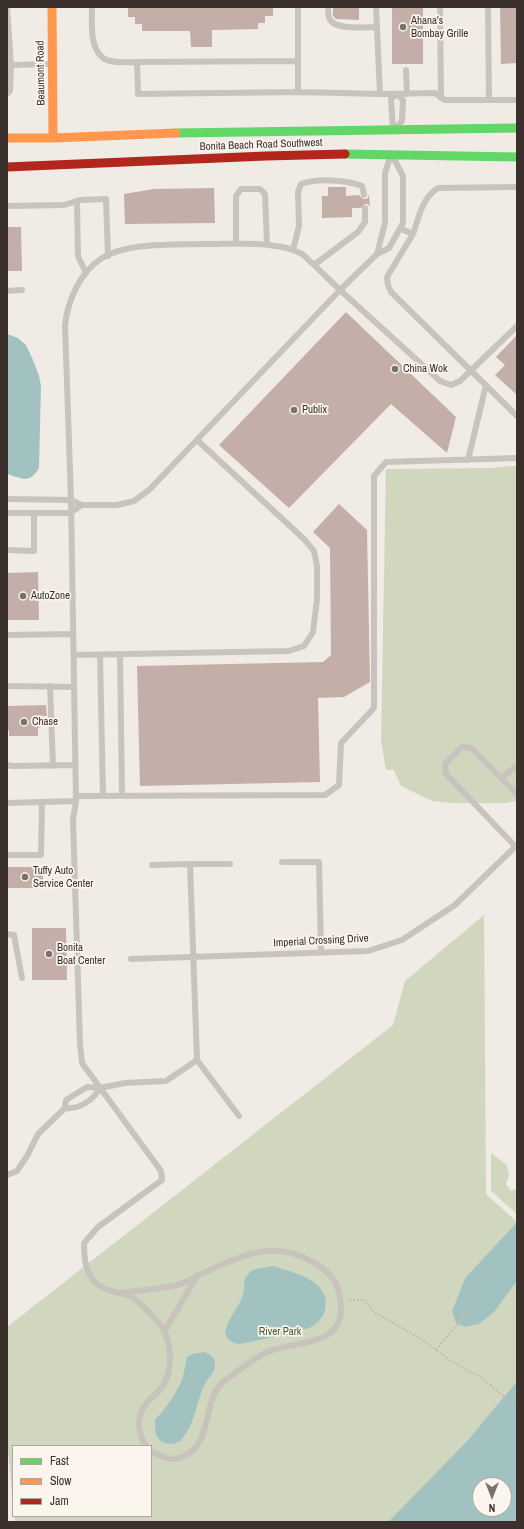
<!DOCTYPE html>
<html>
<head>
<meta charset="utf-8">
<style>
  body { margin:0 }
  #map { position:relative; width:524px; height:1529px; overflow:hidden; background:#f0ebe5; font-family:"Archivo Narrow",sans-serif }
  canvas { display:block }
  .frame { position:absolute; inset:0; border:8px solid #3b302b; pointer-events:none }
  .legend { position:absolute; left:12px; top:1445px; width:140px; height:72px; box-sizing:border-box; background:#fbf5ee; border:1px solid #aea6a0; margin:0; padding:5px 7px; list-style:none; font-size:12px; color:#3b302b }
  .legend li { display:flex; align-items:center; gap:8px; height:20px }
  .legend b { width:20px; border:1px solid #aea6a0 }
  .north { position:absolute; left:472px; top:1477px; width:40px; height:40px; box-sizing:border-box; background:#fbf5ee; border:1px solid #aea6a0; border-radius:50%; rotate:180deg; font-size:11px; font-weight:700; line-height:16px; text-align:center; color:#3b302b }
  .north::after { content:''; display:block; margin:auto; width:14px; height:18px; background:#7a716c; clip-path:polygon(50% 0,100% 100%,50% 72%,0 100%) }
</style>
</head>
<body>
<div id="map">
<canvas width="524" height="1529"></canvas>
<div class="frame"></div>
<ul class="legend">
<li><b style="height:5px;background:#63d668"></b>Fast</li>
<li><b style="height:5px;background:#ff974d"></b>Slow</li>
<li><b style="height:5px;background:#b3261e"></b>Jam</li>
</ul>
<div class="north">N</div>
</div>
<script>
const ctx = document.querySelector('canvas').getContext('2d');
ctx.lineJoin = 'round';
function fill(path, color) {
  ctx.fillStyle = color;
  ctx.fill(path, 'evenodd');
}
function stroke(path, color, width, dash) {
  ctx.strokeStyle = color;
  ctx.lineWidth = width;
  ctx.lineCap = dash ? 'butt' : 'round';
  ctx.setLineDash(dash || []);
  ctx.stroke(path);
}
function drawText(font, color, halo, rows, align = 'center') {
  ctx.font = font + ' "Archivo Narrow",sans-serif';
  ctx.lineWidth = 3.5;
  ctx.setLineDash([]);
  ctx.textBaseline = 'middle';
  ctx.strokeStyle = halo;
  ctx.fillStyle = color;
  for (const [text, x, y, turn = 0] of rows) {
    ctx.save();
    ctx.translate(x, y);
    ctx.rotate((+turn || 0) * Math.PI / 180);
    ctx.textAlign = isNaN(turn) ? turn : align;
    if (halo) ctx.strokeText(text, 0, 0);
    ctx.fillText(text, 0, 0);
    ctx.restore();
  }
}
fill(new Path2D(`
  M509,466H517V801L505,803H451L432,801L401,786L394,770H386L381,740L386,469L491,468Z
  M484,915L486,1194L517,1222L465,1278L452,1311H495L517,1281V1381L467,1441L388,1522H15L14,1516H151V1446H13V1504L7,1440V1327L393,1025L405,981Z
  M491,1153L507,1165L509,1175L506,1184L510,1191L517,1189V1214L491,1191Z`), '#d1d6bf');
fill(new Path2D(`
  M7,334L18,338L26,345L33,360L39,376L41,386L39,468C29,485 22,478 7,474Z
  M517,1222V1281L495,1311L479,1324L465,1327L456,1323L452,1311L465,1278Z
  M273,1266C294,1273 332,1280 325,1310C323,1318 316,1325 309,1328C302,1330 295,1331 288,1333C272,1337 256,1341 240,1344C208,1339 239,1310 243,1295C246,1282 241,1281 252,1270Z
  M204,1352C210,1354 215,1357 215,1364C216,1371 207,1379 204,1386C196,1403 195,1424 182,1439C177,1446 163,1445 158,1438C155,1433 155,1425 155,1420C165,1409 175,1396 181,1382C184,1375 185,1366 187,1357L193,1354Z
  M517,1381V1522H388L467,1441ZM480,1485H504V1509H480Z`), '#a1c2c1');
fill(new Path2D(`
  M128,7H273V16H265V23H258V29L212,30V47H191L190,31H142V24H135V17H128Z
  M333,7H359V20L336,19L333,16Z
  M392,7H423V64H392Z
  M500,7H517V63L501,64Z
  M328,187H346V196L359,195L363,199H367L369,195L370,207L368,204H365L361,208H352V217L322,218V196H328Z
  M214,188L215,223L125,224L124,194L154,189Z
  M7,227H21L22,271H7Z
  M346,312L456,417L447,453L391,404L289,508L219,445Z
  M517,335V395L495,375L505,365L496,357Z
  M339,504L367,530L370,682L344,697L318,698L320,782L140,786L137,666L323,662L331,655L330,548L313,532Z
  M38,572L39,620H7V573Z
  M46,705L47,716H40L41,727L38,728V736H9V730H7L8,706Z
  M7,867H43V888H7Z
  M32,928H66L67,980H32Z`), '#c3afa7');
stroke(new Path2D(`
  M349,1300H365L374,1312L421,1339L451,1361L482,1378L513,1404L517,1399
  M436,1350L471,1308`), '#c2bbb6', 2, [2, 2]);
stroke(new Path2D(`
  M92,7C92,22 89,47 103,58C112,64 127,62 137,62L138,94L298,92L380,94L435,93L445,100H517
  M298,7V92
  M328,7C328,10 328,14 329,17C332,31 365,27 377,27
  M376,7L380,94
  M440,7L441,98
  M488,7L489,100
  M137,62L298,61
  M7,65H11L7,7
  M406,70L407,94
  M7,94L10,91L11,65L51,64
  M397,94L403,100L402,121L393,130L391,99Z
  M77,201L78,256L86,273
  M7,206L64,205L80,200L106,199L108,256
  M401,229L413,234C419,217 422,198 438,188L517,187
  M413,234L387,277L388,285L391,292L517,416
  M236,243V196L241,189H260L265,194L267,244
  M293,250L299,226L298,192L301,184C318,178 346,180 362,186L364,195
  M377,254L385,223V173L390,157
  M314,265L358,232L365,222V208
  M7,291L22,290
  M468,460L486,385
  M7,499L71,500L82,505H117L134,501L149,490L340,290L440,381L451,385L460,381L517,326
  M7,513H70L82,505
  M7,550L34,551V513
  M7,635L73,634
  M120,654L122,795
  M74,655L289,651L304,646L313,632L317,599V566L314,551L304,539L197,440
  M100,655L103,796
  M7,686L74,687
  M50,686L53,766
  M7,765L12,766L75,765
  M501,778L517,766
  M76,796L325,795L339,785L341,743L374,708V476L386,462L517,458
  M76,801L73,820L80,1044L82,1063L161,1171L162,1180L98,1227L84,1243C84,1265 87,1284 111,1291C118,1293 126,1294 132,1297C142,1304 160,1322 165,1333C172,1350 172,1370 163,1386C159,1392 153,1396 148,1401C137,1415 136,1431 146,1446
  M7,803L76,801L71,500L65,325C68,300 80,272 102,258C129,242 174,245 204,244C225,244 247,242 268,245C279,246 291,248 300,253C305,255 308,260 312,263C321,272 331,281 340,290L377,254L389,248L403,223V176L393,157
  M516,847L446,774L445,764L462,747L471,748L517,794
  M7,855H41L42,802
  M282,862H319L321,952
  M190,864H230
  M152,865L190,864L197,1060
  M7,934L14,935L22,978
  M131,959L368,951L402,940L455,905L517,845
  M65,1108C78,1110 94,1100 100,1088
  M7,1175L17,1171L27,1156L38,1134L65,1108L66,1100L87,1087L100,1088L125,1083L166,1081L197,1060L239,1116
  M123,1293C141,1290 160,1289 177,1285C185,1283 192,1278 199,1275C235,1259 266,1240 305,1258C316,1263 327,1270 334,1280C339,1288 341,1299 341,1309C342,1347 291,1341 267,1352C256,1357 238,1371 227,1379C225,1381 222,1382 220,1385C203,1405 212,1446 182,1457C172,1461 160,1457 151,1451
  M164,1332L197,1276`), '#c9c3be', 6);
stroke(new Path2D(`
  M176,133L517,128
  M345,154L517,157`), '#63d668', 9);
stroke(new Path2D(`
  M52,7L53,138
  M7,138H53L176,133`), '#ff974d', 9);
stroke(new Path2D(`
  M7,167L266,156L345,154`), '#b3261e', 9);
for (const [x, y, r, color] of [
  [403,27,4,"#7a716c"],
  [395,369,4,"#7a716c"],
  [294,410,4,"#7a716c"],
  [23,596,4,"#7a716c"],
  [24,722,4,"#7a716c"],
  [25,877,4,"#7a716c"],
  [49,954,4,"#7a716c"]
]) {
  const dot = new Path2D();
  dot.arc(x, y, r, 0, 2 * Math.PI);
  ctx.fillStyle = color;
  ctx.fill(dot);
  stroke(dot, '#fbf5ee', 1.5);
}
drawText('11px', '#3b302b', '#fbf5ee', [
  ["Ahana's",411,21],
  ["Bombay Grille",411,34],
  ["China Wok",403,369],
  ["Publix",302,410],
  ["AutoZone",31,596],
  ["Chase",32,722],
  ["Tuffy Auto",33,871],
  ["Service Center",33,884],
  ["Bonita",57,948],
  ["Boat Center",57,961]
], 'left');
drawText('11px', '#3b302b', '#fbf5ee', [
  ["Beaumont Road",41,73,-91],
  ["Bonita Beach Road Southwest",261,145,-2],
  ["Imperial Crossing Drive",321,941,-3]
]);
drawText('11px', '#4a5a2e', '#fbf5ee', [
  ["River Park",280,1332]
]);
</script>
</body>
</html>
